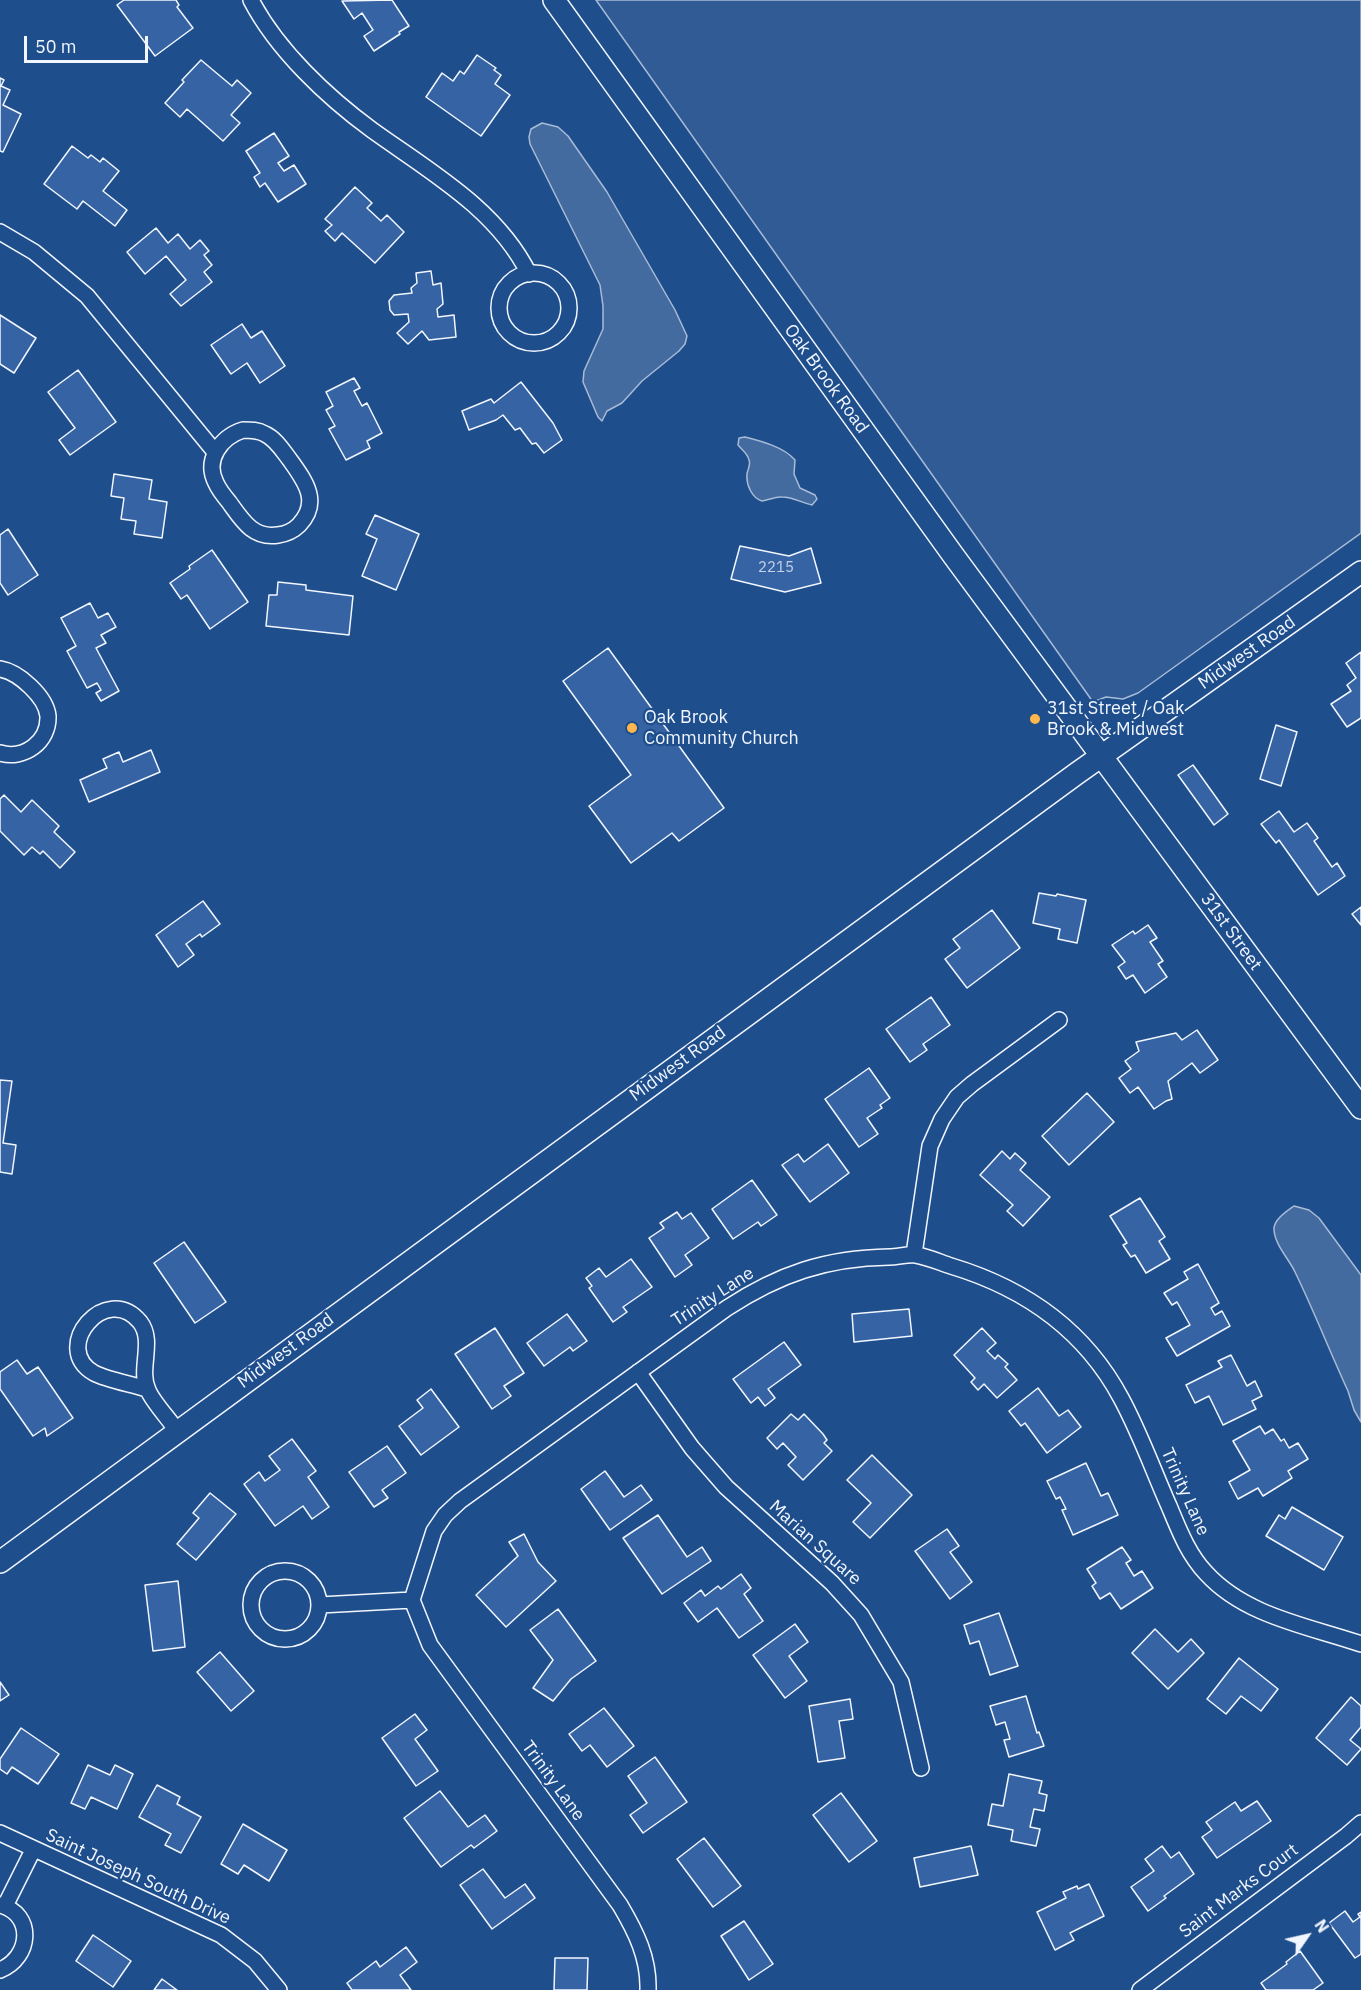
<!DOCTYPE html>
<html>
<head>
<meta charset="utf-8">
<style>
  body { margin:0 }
  #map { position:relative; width:1361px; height:1990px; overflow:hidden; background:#1f4e8c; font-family:"IBM Plex Sans",sans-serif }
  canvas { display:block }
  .north { position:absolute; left:1277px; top:1906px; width:60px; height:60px; -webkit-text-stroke:4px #1f4e8c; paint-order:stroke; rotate:56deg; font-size:16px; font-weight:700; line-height:24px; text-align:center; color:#f2f6ff }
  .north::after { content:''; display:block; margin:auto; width:21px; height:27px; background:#f2f6ff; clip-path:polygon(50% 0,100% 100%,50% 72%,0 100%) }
  .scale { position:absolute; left:24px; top:36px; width:124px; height:27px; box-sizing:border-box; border:3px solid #f2f6ff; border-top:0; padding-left:8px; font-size:18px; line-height:21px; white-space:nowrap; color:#f2f6ff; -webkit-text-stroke:4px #1f4e8c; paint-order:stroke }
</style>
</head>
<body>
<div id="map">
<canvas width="1361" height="1990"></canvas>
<div class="north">N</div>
<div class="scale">50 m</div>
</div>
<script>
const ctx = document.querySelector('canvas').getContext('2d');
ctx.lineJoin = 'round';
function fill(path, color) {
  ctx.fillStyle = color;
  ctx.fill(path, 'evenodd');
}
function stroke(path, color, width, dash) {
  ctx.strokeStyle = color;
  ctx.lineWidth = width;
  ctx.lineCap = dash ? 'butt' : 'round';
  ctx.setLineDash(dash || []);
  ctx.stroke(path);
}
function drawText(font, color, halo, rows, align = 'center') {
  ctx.font = font + ' "IBM Plex Sans",sans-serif';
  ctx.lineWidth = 4.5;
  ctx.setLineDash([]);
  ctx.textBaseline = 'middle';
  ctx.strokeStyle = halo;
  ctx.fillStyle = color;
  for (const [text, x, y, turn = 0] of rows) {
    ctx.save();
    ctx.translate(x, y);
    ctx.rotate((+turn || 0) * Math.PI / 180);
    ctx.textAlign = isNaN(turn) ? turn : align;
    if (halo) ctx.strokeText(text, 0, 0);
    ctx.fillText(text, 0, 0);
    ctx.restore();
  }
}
const built = new Path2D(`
  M596,0H1361V533L1138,693L1123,699L1106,697L1093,702Z`);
fill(built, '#305b95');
stroke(built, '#a8bbd7', 1.5);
const water = new Path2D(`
  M542,123L558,127L568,136L607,192L675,310L687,336L685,344L679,351L642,381L622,403L607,411L602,421L598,417L583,382L584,371L603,329V306L600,285L530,144L529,137L531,129Z
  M745,437C761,441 784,447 795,460L794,474L800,488L815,495L817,499L812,505C802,503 793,497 782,497C776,496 769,500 762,501C752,498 746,485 747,474C748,468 751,465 749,460C748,454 742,450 738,445L739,438Z
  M1294,1206L1309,1210L1319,1218L1361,1275V1422L1354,1410L1348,1391C1330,1352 1314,1311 1295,1272C1289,1259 1275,1245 1274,1230C1273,1220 1287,1211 1294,1206Z`);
fill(water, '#446ba0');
stroke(water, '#a8bbd7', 1.5);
const building = new Path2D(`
  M124,0H176L179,5L177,7L193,28L155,56L117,5Z
  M392,0L409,26L399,32L400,34L374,51L364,36L373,30L362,13L354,19L342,1Z
  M477,55L496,68L494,70L501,75L495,84L510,95L481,136L426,97L442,73L453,81L460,71L464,74Z
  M201,60L232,86L237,80L251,93L231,115L240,123L223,141L187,109L180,117L165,103L184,82L182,80Z
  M0,78L4,80L1,86L10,90L3,105L21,114L3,152L0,151Z
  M274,133L289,156L278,163L284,171L294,165L306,184L278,202L265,183L260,187L254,177L260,173L246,151Z
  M72,146L88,158L91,155L100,162L103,158L119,171L103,191L127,210L115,226L83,201L77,209L44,184Z
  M355,187L372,203L367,208L381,221L387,215L404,232L375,263L342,233L335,241L325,231L332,225L325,219Z
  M156,228L168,243L178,234L190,249L200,240L209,251L204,255L212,265L204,272L212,282L181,306L170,294L186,280L166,256L145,274L127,252Z
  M431,271L433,285L441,283L443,304L437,309L438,317L454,315L456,337L429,340L422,331L408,344L397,333L409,322L408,314L394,315L390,310L389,301L394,295L412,293L411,288L417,283L416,273Z
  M0,315L36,338L14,373L0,364Z
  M242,324L251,338L262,331L285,366L260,383L247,363L231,374L211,345Z
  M78,370L116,422L70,455L59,440L75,428L48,392Z
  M354,378L360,388L354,391L362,406L367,403L382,433L367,441L370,448L346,460L329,429L335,426L326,410L333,406L326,392Z
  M521,382L553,423L562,440L544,453L536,443L532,444L520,428L515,430L503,415L496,420L469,430L462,411L491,399L494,403Z
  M114,474L152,480L149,499L167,502L162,538L134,534L136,521L121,519L124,498L111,496Z
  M375,515L419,534L396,590L362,576L377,539L366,534Z
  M8,529L38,575L8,595L0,583V535Z
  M740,546L789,556L811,548L821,583L785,592L731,579Z
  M212,550L248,602L210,629L187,595L181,599L170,583L190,569L189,566Z
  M278,582L306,585V590L353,596L349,635L266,626L269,595H277Z
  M90,603L98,618L108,613L116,627L101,635L106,643L96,648L119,691L101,701L96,693L101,690L97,683L87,688L67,651L76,646L61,618Z
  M608,648L724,808L679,841L672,833L631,863L589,806L631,775L563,681Z
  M1361,652V718L1347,727L1331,704L1351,691L1347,685L1356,678L1346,663Z
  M1276,725L1297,732L1281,786L1260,779Z
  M151,750L160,772L89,802L80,780L107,768L103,759L119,752L123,762Z
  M1193,765L1228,814L1214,825L1178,775Z
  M4,795L21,812L32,800L59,826L54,832L75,852L60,868L43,851L40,854L32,847L24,855L0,831V799Z
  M1279,811L1294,832L1307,823L1318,838L1314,841L1332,867L1337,863L1345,876L1318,895L1279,840L1276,843L1261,824Z
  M1039,893L1056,896L1057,894L1086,900L1077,943L1058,939L1060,929L1033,923Z
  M203,901L220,924L202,937L200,934L186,944L194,955L178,967L156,935Z
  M1361,907V925L1352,914Z
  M992,910L1020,948L967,988L945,959L960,948L953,939Z
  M1148,925L1157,938L1150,942L1163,961L1158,964L1167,977L1145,993L1133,975L1126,979L1118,967L1125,962L1112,945L1133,931L1135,934Z
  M931,997L950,1025L923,1044L927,1050L910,1062L886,1029Z
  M1197,1030L1218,1060L1200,1073L1192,1063L1168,1081L1172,1099L1166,1101L1154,1109L1138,1087L1130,1093L1119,1078L1131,1069L1125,1061L1139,1051L1136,1042L1176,1033L1182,1040Z
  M869,1068L890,1098L880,1105L882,1108L867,1118L878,1134L859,1147L825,1099Z
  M0,1080L12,1081L3,1143L16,1145L12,1174L0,1172Z
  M1087,1093L1114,1122L1069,1165L1042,1136Z
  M828,1144L849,1173L810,1202L782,1165L798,1154L804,1162Z
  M1002,1151L1010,1159L1015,1153L1026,1163L1020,1170L1050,1197L1023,1226L1007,1211L1013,1205L980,1175Z
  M752,1180L777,1215L761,1226L758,1222L733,1239L712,1209Z
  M1140,1198L1165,1237L1159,1241L1170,1259L1146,1273L1135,1255L1131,1257L1123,1245L1127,1243L1110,1216Z
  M677,1212L682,1219L691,1213L709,1238L685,1255L692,1265L675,1277L649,1238L664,1228L660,1223Z
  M184,1242L226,1302L195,1323L154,1263Z
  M631,1259L652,1287L623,1307L627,1312L613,1322L589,1288L592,1286L586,1278L599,1268L606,1277Z
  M1198,1264L1219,1303L1211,1308L1215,1315L1222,1311L1230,1326L1177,1356L1166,1338L1190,1325L1177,1302L1172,1305L1164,1293L1188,1279L1184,1272Z
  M909,1309L912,1336L854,1342L852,1314Z
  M567,1314L587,1341L573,1351L570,1347L544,1366L527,1343Z
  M495,1328L524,1373L504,1386L511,1396L492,1409L455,1354Z
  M982,1328L996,1343L987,1351L995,1359L998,1355L1008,1364L1005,1367L1017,1380L997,1398L984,1384L978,1390L971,1382L975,1378L954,1355Z
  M784,1342L801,1365L768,1389L775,1398L765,1406L758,1397L751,1403L733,1379Z
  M1231,1355L1247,1386L1255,1381L1262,1396L1252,1401L1256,1409L1223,1425L1209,1396L1195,1403L1186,1385L1222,1367L1218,1361Z
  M17,1360L27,1374L38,1367L73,1418L47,1436L45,1428L33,1436L0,1389V1372Z
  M1038,1388L1059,1416L1068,1410L1081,1427L1047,1453L1025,1423L1021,1426L1009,1411Z
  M431,1389L459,1427L421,1455L399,1426L423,1408L417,1400Z
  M791,1414L798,1420L804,1414L823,1434L827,1440L824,1443L832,1451L803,1480L788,1465L796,1457L783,1443L777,1449L767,1438Z
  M1260,1426L1265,1434L1273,1429L1281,1441L1284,1439L1289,1448L1298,1443L1308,1459L1288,1471L1292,1478L1263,1496L1258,1488L1238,1499L1229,1482L1250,1470L1233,1441Z
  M292,1439L316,1471L308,1477L329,1507L312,1519L303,1506L275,1526L244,1484L259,1472L265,1481L280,1470L269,1456Z
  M387,1446L406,1473L382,1490L388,1498L374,1507L349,1472Z
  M872,1455L912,1495L870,1538L853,1522L871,1503L847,1480Z
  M1086,1463L1101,1496L1108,1493L1118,1515L1073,1535L1062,1510L1066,1509L1060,1497L1056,1499L1047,1481Z
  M605,1471L624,1497L641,1485L652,1500L610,1530L581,1489Z
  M210,1493L236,1514L196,1560L177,1544L199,1518L193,1513Z
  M1292,1507L1343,1537L1324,1570L1266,1536L1279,1515L1285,1519Z
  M658,1515L687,1557L702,1547L711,1561L662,1594L623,1538Z
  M947,1529L959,1546L950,1552L972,1582L950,1599L915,1551Z
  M524,1534L538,1562L556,1581L506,1627L476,1595L518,1556L509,1542Z
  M1122,1547L1131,1560L1126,1563L1134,1576L1142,1571L1153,1588L1121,1609L1110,1593L1100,1599L1092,1586L1096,1583L1087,1569Z
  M741,1574L751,1588L744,1594L763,1621L739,1638L717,1608L698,1622L684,1603L701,1590L705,1596L718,1586L721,1589Z
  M178,1581L185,1647L153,1651L145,1585Z
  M558,1609L596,1661L571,1679L553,1701L533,1688L553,1660L530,1630Z
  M999,1613L1018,1666L990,1675L979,1641L970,1644L964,1625Z
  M795,1624L808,1642L789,1656L807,1681L785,1698L753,1655Z
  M1155,1629L1178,1652L1191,1639L1204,1653L1168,1689L1132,1653Z
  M220,1652L254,1691L231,1711L197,1672Z
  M1239,1658L1278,1689L1261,1711L1241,1696L1226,1714L1207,1699Z
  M0,1682L9,1695L0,1701Z
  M1026,1696L1037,1733L1039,1732L1044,1746L1009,1757L1004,1740L1010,1739L1005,1722L996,1725L990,1706Z
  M1351,1697L1361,1706V1727L1350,1740L1361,1749L1347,1765L1316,1738Z
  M850,1699L853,1719L839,1721L845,1758L818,1762L809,1706Z
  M604,1708L634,1746L607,1767L590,1745L582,1751L569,1734Z
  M415,1714L427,1730L415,1739L438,1771L416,1786L382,1738Z
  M21,1728L59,1754L38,1784L12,1767L7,1774L0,1769V1759Z
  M655,1757L687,1802L643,1833L630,1815L647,1803L628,1776Z
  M88,1765L110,1775L115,1765L133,1774L117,1809L91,1797L85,1809L71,1803Z
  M1009,1774L1042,1781L1039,1793L1047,1795L1044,1811L1034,1809L1030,1827L1040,1829L1036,1846L1011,1841L1013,1830L988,1825L992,1804L1003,1806Z
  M157,1785L180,1797L177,1804L201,1817L181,1853L165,1845L171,1834L139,1817Z
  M440,1791L468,1827L485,1815L497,1831L474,1848L471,1845L441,1867L404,1818Z
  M841,1793L877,1841L849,1862L813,1815Z
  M1257,1801L1271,1821L1217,1858L1202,1837L1212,1830L1206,1822L1235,1802L1241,1811Z
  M243,1824L287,1850L269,1881L244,1865L238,1874L221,1864Z
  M704,1838L741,1886L713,1907L677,1859Z
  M971,1846L978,1875L920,1887L914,1858Z
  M1162,1846L1171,1858L1179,1852L1194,1874L1164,1896L1166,1898L1148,1911L1131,1887L1154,1871L1145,1859Z
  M483,1869L505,1898L525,1884L535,1898L492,1929L460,1885Z
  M1089,1884L1104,1916L1070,1933L1074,1940L1055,1950L1037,1912L1066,1898L1063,1892L1077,1886L1078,1889Z
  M1345,1911L1353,1922L1360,1917L1358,1914L1361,1912V1954L1355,1958L1329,1923Z
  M744,1921L773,1964L749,1980L721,1936Z
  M93,1935L131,1961L113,1987L76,1961Z
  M406,1947L417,1962L400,1975L411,1990H352L347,1983L376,1961L380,1967Z
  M1300,1951L1323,1983L1313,1990H1266L1261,1983L1287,1964L1286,1962Z
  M555,1958H588L587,1990H554Z
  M162,1979L177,1990H154Z`);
fill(building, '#3563a3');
stroke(building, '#f2f6ff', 1.5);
const minor = new Path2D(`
  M251,0C277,50 327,97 372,130C429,171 497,209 529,274
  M0,232L34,252L87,296L215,452
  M499 308a35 35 0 1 1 70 0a35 35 0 1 1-70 0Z
  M243,430C251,430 258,430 265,434C276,439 283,451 290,460C305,481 321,502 299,525C293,531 286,534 278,535C253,539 242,520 229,502C224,496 219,490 216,483C204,460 221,437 243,430Z
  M0,669C19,672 46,697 48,716C49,742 24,760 0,753
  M914,1254L930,1146L942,1119L957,1097L972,1084L1059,1020
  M638,1372L692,1448L726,1487L832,1583L861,1615L901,1682L921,1768
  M147,1389C132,1384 107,1380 94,1373C50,1348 106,1281 140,1322C155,1341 138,1369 148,1390C152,1401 170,1420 177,1431
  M251 1605a34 34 0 1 1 68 0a34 34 0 1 1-68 0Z
  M320,1605L412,1600
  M0,1833L221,1935L255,1961L279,1990
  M0,1905C35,1914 31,1958 0,1970
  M5,1906L33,1850
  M648,1990C649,1958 636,1932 620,1905L430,1645L412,1600L434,1531L445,1515L460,1501L727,1308C779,1274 826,1258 889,1257C898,1257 907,1254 916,1255C928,1257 939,1262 951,1266C1024,1288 1084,1329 1121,1398C1140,1433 1153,1470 1169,1506C1179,1530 1188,1554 1206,1573C1245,1616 1308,1626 1361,1644
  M1140,1990L1346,1836L1361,1823`);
const secondary = new Path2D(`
  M554,0L953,555L1361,1108
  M0,1562L1076,774L1361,572`);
stroke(minor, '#f2f6ff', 18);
stroke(secondary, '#f2f6ff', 24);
stroke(minor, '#1f4e8c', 15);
stroke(secondary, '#1f4e8c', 21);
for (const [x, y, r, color] of [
  [1035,719,6,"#ffb74d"],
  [632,728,6,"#ffb74d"]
]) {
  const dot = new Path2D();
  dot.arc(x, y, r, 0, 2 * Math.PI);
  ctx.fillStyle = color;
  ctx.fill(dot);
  stroke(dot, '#1f4e8c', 2);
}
drawText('15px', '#c3d1e8', null, [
  ["2215",776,568]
]);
drawText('18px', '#f2f6ff', '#1f4e8c', [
  ["Oak Brook Road",826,379,54],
  ["Midwest Road",1247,653,-35],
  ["31st Street",1231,932,54],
  ["Midwest Road",678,1064,-36],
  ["Trinity Lane",713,1297,-33],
  ["Midwest Road",286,1351,-36],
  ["Trinity Lane",1185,1492,66],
  ["Marian Square",815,1543,42],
  ["Trinity Lane",553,1781,54],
  ["Saint Joseph South Drive",138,1877,25],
  ["Saint Marks Court",1239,1891,-37]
]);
drawText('18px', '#f2f6ff', '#1f4e8c', [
  ["31st Street / Oak",1047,709],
  ["Brook & Midwest",1047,730],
  ["Oak Brook",644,718],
  ["Community Church",644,739]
], 'left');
</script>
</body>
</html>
